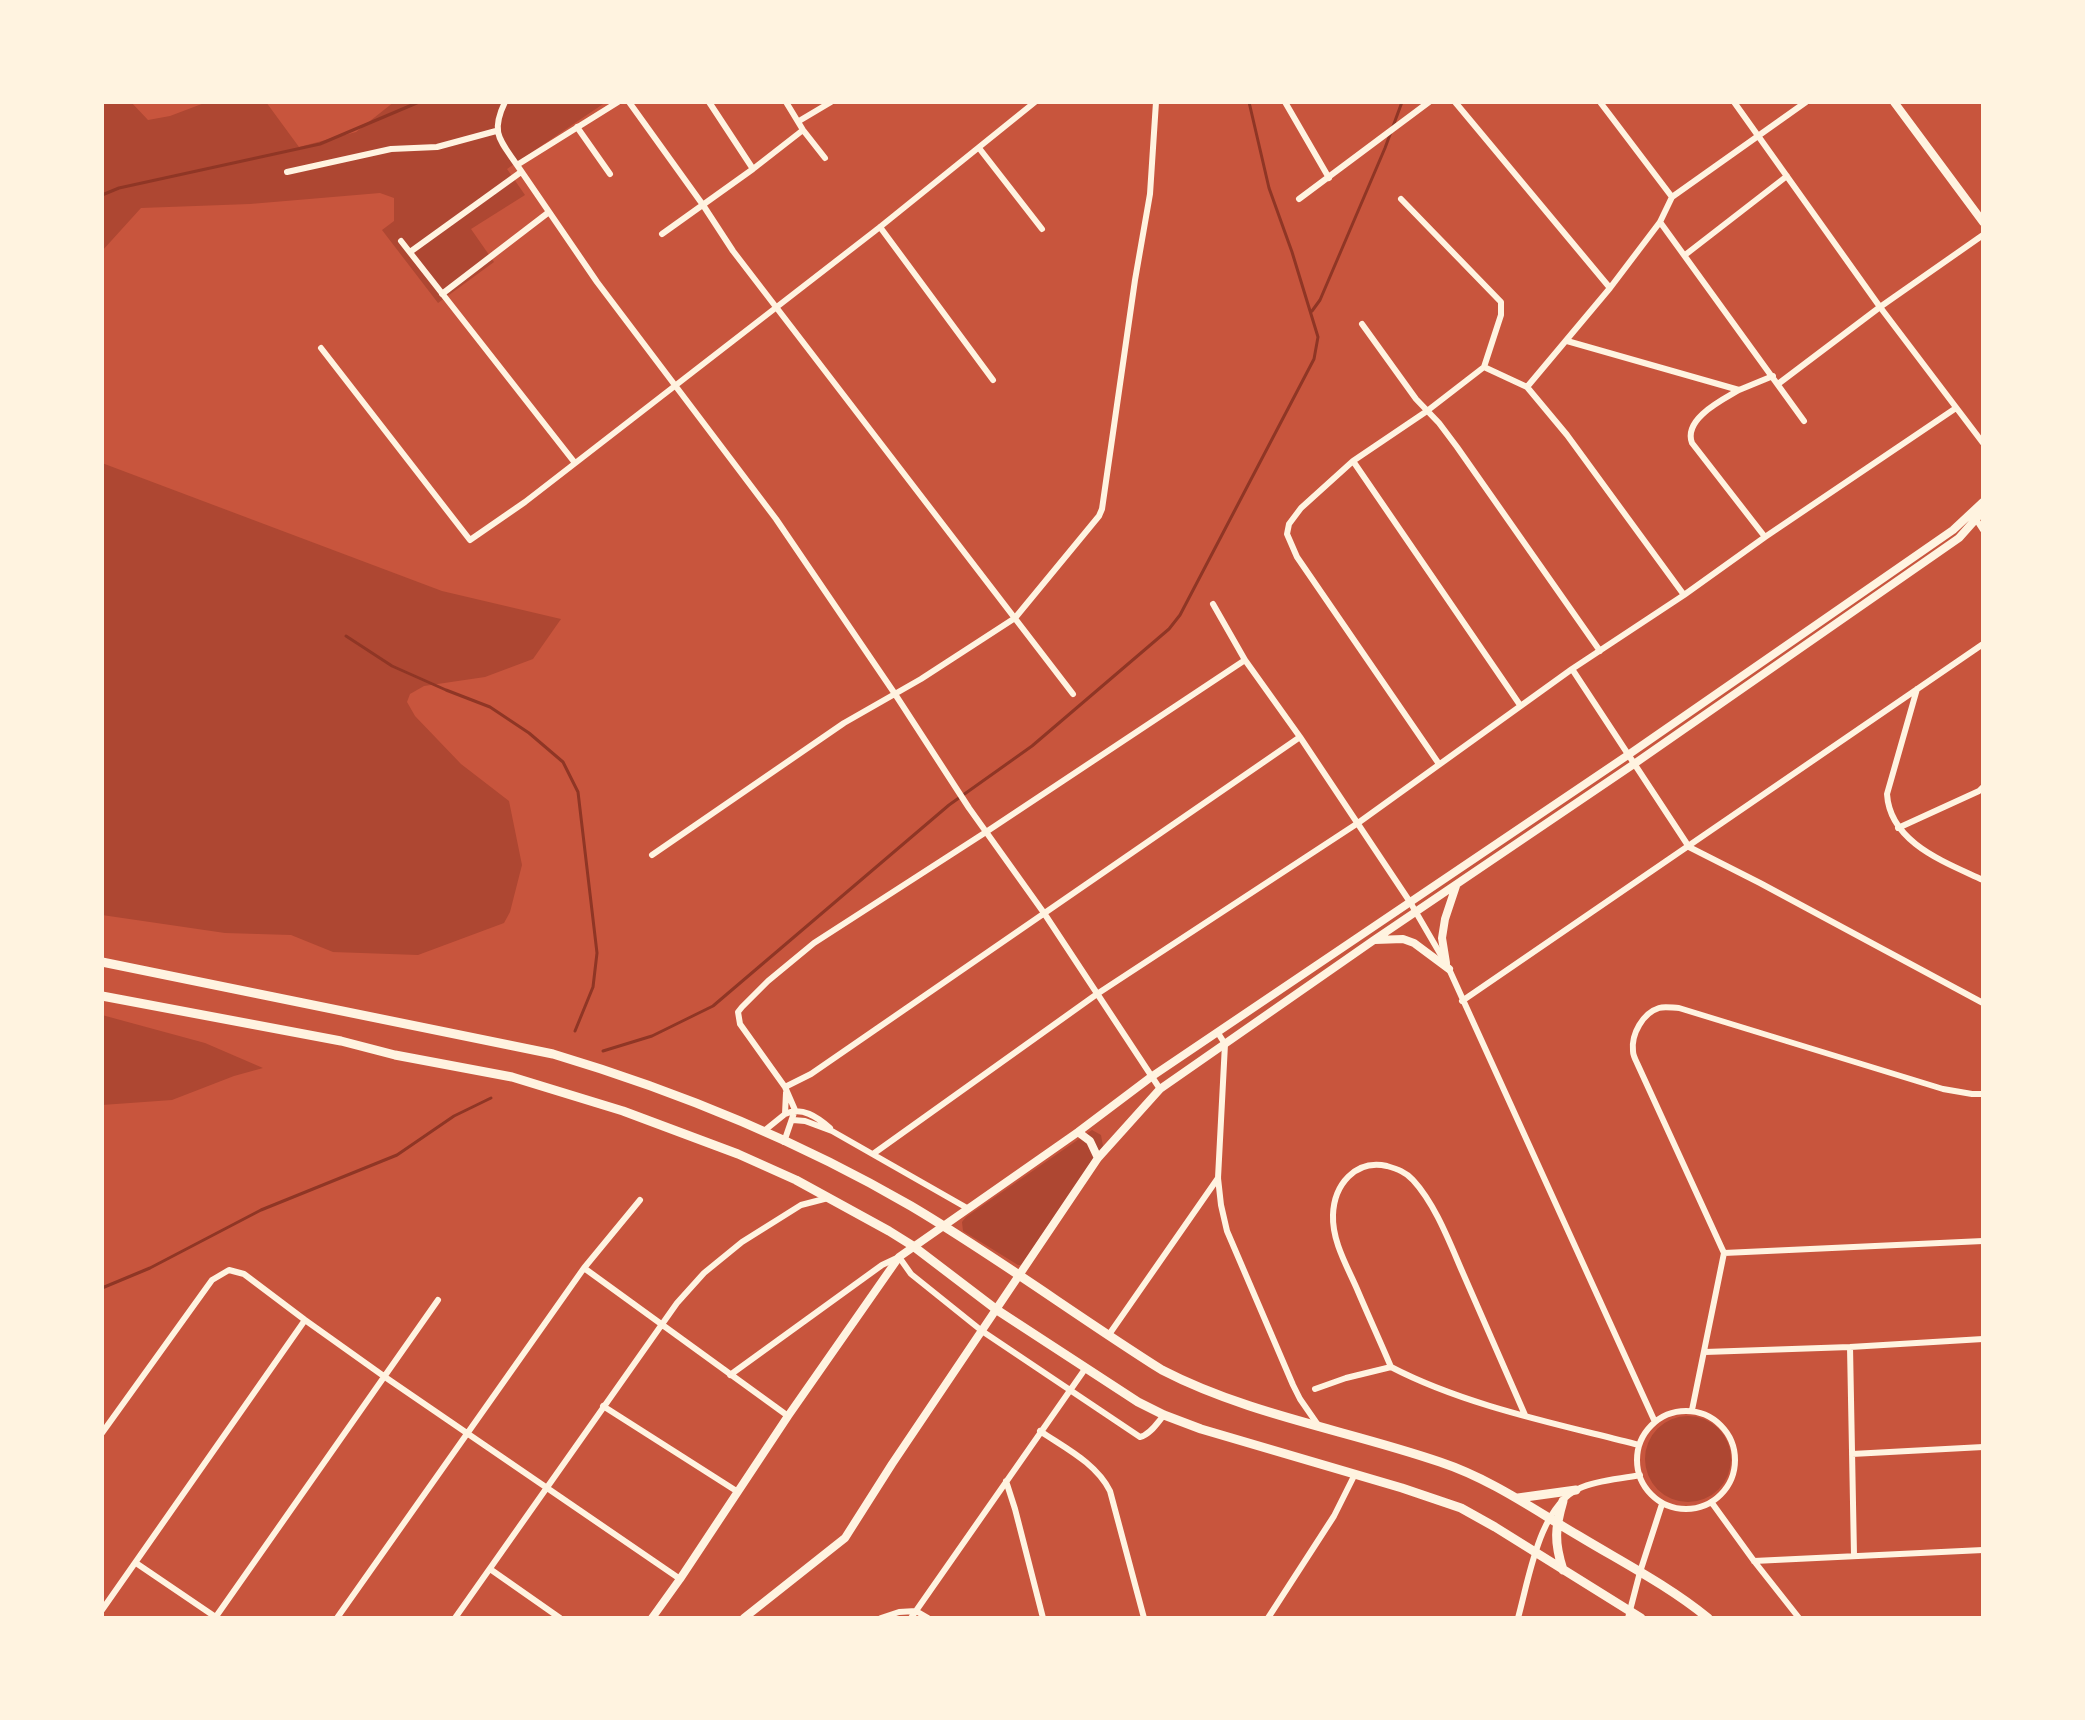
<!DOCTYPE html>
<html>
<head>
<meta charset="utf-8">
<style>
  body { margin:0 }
  #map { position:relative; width:2085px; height:1720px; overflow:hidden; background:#c8553d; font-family:"Times New Roman",serif }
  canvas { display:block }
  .frame { position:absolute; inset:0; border:104px solid #fff3e0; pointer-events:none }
</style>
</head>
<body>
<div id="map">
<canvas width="2085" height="1720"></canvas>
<div class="frame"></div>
</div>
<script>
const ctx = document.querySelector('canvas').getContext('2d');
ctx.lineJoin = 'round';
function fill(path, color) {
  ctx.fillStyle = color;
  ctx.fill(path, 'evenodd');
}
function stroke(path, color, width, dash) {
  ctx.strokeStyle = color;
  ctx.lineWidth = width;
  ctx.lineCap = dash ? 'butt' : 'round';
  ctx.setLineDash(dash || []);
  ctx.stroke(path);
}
fill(new Path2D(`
  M102,102H131L148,120L170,116L207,102H266L299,147L356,132L394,102H606L507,169L525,195L471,229L494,262L438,303L382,230L394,221V198L380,193L250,204L141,208L102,251Z
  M102,463L442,591L561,619L533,659L485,677L424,686L410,694L407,702L415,716L461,764L509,801L522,865L510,912L504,923L418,955L333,952L291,935L225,933L102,915Z
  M102,1015L205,1043L263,1068L234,1076L172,1100L102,1105Z
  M1092,1130L1101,1135L1103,1146L1021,1265H1018L963,1231L962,1222L966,1217Z
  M1645 1459a43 43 0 1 1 86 0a43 43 0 1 1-86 0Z`), '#ae4732');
stroke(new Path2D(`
  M632,102H641
  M102,195L119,188L320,144L419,102
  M1312,311L1320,300L1385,148L1402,102
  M346,636L392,666L446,690L490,707L529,733L563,762L578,792L597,953L593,987L575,1031
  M603,1051L652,1036L713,1006L949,805L1032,746L1169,629L1180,615L1314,359L1318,337L1292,252L1269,188L1249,102
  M102,1288L150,1268L261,1210L397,1155L454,1116L491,1098`), '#8f3625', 3);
stroke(new Path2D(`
  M505,102C490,133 500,140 517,165
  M618,102L517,165L597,282L776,519L895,694L969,808L1044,913L1160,1089
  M629,102L703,205L733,251L1073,694
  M709,102L753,169
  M786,102L803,130L825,158
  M1285,102L1329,178
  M1455,102L1610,288
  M1600,102L1672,197
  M1734,102L1880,307L1983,443
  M799,121L831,102
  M577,127L610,174
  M979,148L1042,229
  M287,172L391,149L437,147L496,131
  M1299,199L1429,102
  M1401,199L1501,302V315L1484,367
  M1660,222L1804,421
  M880,227L993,380
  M662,234L753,169L803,130
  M401,241L575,463
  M410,252L521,172
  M1685,255L1787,176
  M442,294L549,212
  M1362,324L1416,399L1439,423L1457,447L1600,651
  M1567,341L1739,390L1773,376
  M321,348L470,540L525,502L880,227L1035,102
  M1778,384L1880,307L1983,235
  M1527,387L1610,288L1660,222L1672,197L1806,102
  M1739,390C1722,400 1683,419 1692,443L1765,537
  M1353,461L1520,705
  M1974,516L1983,530
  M1213,604L1245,660L1300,737L1410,902L1449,969L1655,1422
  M1572,669L1689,847L1760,883L1983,1003
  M1917,689L1887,794C1890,843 1945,862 1983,880
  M1439,764L1297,557L1287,534L1289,524L1301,508L1353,461L1427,411L1484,367L1527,387L1567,435L1684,595
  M1898,828L1979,791L1983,787
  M652,855L844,723L921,679L1015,618L1099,516L1102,509L1135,280L1150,194L1156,102
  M1462,1001L1983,644
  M1218,1033L1225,1044L1218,1178L1221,1205L1227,1231L1293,1385L1300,1399L1318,1425
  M785,1087L811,1074L1300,737
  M785,1114C802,1106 817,1117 830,1128
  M793,1120L805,1121L832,1131L967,1208
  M764,1131L785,1114L786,1093
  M784,1142L795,1110L785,1087L740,1024L738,1012L742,1007L768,981L814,943L986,832L1245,660
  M873,1154L1097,994L1358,823L1572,669L1684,595L1765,537L1956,408
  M1724,1253L1983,1241
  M584,1268L788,1416
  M1108,1336L1218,1178
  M1850,1347L1854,1555
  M1705,1352L1850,1347L1983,1339
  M1391,1367C1380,1341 1368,1315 1357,1289C1347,1266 1332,1241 1333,1215C1334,1185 1355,1159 1387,1166C1397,1169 1406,1172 1413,1180C1435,1204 1449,1241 1462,1271C1483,1319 1504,1367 1525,1415
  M730,1375L882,1265L899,1257L911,1274L982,1331L1140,1437C1150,1435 1158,1422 1164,1415
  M1315,1389L1346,1378L1391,1367C1466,1406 1558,1424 1639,1445
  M603,1406L738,1492
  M1692,1410L1724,1253L1637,1063C1635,1059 1633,1055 1633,1051C1631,1034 1643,1013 1659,1008C1665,1006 1673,1008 1679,1008L1943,1089L1972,1094H1983
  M1637 1460a49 49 0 1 1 98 0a49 49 0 1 1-98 0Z
  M1040,1431C1065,1448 1096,1463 1110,1491L1144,1618
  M102,1433L212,1280L229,1270L244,1274L305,1320L385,1377L680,1579
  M1852,1454L1983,1447
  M1006,1481L1015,1509L1043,1618
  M1712,1503L1754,1561L1799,1618
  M1754,1561L1983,1550
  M136,1563L217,1618
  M490,1569L560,1618
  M102,1610L305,1320
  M916,1611L928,1618
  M215,1618L438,1300
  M337,1618L584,1268L640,1200
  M455,1618L677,1303L704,1273L742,1242L801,1205L828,1198
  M881,1618L899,1612L916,1611
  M911,1618L1085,1369
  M1268,1618L1334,1516L1355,1474
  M1518,1618C1529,1579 1539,1506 1580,1488C1597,1480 1621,1479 1640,1475
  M1628,1618L1640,1572L1662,1504`), '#fff3e0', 6);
stroke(new Path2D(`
  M1894,102L1983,222
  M1375,940L1403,939L1414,943L1449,969
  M1446,963L1442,938L1445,919L1456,886
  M1078,1132L1090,1141L1098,1158
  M652,1618L680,1579L788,1416L899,1257L1078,1132L1151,1077L1628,755L1953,530L1983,502
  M744,1618L845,1538L892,1464L1098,1158L1160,1089L1374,940L1634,764L1959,538L1983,511`), '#fff3e0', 8);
stroke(new Path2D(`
  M102,962L553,1054C677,1091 799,1141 911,1206C997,1257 1078,1317 1162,1370C1249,1415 1347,1430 1440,1462C1491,1479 1533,1509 1579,1536C1622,1562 1669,1586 1708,1618
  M102,996L341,1041L395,1055L512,1077L623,1111L738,1154L796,1180L889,1231L913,1246L997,1310L1138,1402L1164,1415L1201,1429L1402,1488L1461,1508L1495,1527L1641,1618
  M1518,1498L1576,1490
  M1563,1501C1555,1528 1554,1542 1563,1570`), '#fff3e0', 9);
</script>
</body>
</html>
